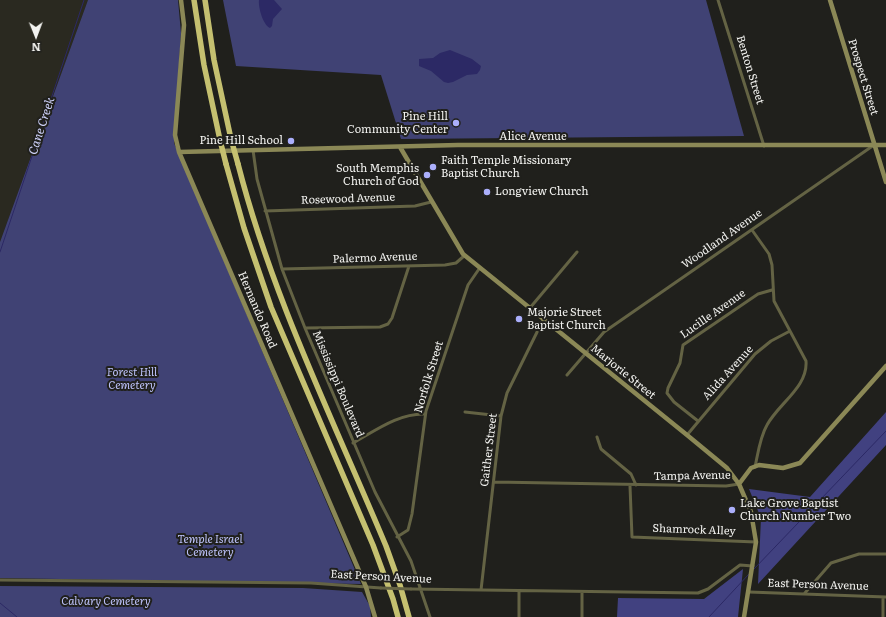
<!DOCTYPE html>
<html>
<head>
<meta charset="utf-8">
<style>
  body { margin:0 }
  #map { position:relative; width:886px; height:617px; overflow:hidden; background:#20201c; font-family:Literata,serif }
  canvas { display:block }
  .north { position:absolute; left:16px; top:16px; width:40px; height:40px; -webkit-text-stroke:3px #20201c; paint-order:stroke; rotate:179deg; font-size:11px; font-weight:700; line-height:16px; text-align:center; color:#f3f3f0 }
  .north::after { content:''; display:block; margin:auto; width:14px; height:18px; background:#f3f3f0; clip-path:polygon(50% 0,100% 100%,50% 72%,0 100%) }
</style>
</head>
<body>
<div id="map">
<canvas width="886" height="617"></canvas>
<div class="north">N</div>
</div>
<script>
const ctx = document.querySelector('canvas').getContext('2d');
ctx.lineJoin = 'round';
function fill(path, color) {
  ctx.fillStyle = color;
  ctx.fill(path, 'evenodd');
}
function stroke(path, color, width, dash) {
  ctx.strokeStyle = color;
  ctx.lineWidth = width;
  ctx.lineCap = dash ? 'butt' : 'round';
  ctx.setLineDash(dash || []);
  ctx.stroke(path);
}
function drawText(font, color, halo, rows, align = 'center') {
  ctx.font = font + ' Literata,serif';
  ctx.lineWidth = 4;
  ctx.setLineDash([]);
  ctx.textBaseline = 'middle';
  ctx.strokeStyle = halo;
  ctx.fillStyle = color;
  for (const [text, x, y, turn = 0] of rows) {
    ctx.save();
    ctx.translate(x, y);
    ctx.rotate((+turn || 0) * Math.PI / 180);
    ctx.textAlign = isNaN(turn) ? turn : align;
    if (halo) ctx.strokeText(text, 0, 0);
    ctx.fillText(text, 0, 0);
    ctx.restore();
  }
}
fill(new Path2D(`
  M0,0H88L0,242Z`), '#2a2920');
fill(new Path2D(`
  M88,0H178L181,33L174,143L361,584L0,578V242Z
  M223,0H706L744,136L401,139L381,75L236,66Z
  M0,586L303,588L362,592L370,606L371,617H0Z`), '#404274');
fill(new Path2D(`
  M886,412V445L758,584L761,518L749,489L810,497Z
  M743,569L738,617H617L618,598L704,599Z`), '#414180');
fill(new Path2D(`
  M259,0H274L282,9L273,19L272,26L270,28C263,25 258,7 259,0Z
  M450,50L472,59L481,66L480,70L477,74L467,75L453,82L448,83L444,82L431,71L419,66V59L433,58L440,53Z`), '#2c2965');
stroke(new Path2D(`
  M0,252L84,0
  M754,569L886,431
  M0,603L17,617
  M709,617L749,574`), '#2c2965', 1);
stroke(new Path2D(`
  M718,0L764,146
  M253,150L257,179L282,269L305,328L375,492L411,561L430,617
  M265,211L415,206L431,202
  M752,230L769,254L772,265L774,301L806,361C808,387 779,403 767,425C760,437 758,453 755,467
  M282,269L445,265L456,263L464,256
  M529,309L577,252
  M305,328L380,327L388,324L392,318L409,266
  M567,375L604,332L874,145
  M465,412L501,416
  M698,421L674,402L667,393L668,388L680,363L683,345L758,294L772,290
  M687,435L755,354L771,341L790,331
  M597,437L601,449L631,474L636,485
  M353,443C375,431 399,413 425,414
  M494,482L726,486L739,484
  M630,486L632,537L756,542
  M397,537L408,530L412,514L426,411L468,285L479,269
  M0,580L311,583L381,588
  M411,589L698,593L708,589L740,565L753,566
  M481,590L501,416L507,393L543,320
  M519,591V617
  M582,592V617
  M749,592L886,597
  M804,594L831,563L859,554H886
  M883,617V597`), '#646344', 3);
stroke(new Path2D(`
  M181,0L184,25L175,135L179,152L366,587L375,617
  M830,0L886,182
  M400,147L463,254L687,435L727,468L739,484L751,512L756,542L744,617
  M179,152L458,145H886
  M739,484L751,468L759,465L783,468L800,463L886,366`), '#8b8856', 4.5);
stroke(new Path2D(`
  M194,0L204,65L220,140
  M205,0L214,60L231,139
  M226,164L244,228L271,307L373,545L393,599L398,617
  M238,164C272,297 333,419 386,546L400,585L409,617`), '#c5c070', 5.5);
stroke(new Path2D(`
  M381,588L411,589`), '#646344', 3);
stroke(new Path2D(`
  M231,139L238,164
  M220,140L226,164`), '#c5c070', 5.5);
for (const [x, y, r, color] of [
  [456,123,4,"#abaffb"],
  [291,141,4,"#abaffb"],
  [433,167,4,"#abaffb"],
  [427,175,4,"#abaffb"],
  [487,192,4,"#abaffb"],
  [519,319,4,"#abaffb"],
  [732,510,4,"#abaffb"]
]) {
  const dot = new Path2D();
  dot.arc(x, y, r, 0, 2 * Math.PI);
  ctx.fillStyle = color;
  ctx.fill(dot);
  stroke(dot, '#20201c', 1.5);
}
drawText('11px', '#f3f3f0', '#20201c', [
  ["Benton Street",750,70,73],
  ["Prospect Street",863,77,73],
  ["Alice Avenue",533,137],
  ["Rosewood Avenue",348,199,-2],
  ["Woodland Avenue",722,239,-35],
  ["Palermo Avenue",375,258,-2],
  ["Hernando Road",257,310,67],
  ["Lucille Avenue",713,314,-35],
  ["Marjorie Street",623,372,39],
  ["Alida Avenue",728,373,-48],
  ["Norfolk Street",429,377,-73],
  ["Mississippi Boulevard",338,384,67],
  ["Gaither Street",489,450,-83],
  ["Tampa Avenue",692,476,-1],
  ["Shamrock Alley",694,530,2],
  ["East Person Avenue",381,577,3],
  ["East Person Avenue",818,585,2]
]);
drawText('11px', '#f3f3f0', '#20201c', [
  ["Pine Hill",448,117,"right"],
  ["Community Center",448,130,"right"],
  ["Pine Hill School",283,141,"right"],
  ["Faith Temple Missionary",441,161],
  ["Baptist Church",441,174],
  ["South Memphis",419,169,"right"],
  ["Church of God",419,182,"right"],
  ["Longview Church",495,192],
  ["Majorie Street",527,313],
  ["Baptist Church",527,326],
  ["Lake Grove Baptist",740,504],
  ["Church Number Two",740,517]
], 'left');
drawText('italic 11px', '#bfc4fd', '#20201c', [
  ["Forest Hill",132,373],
  ["Cemetery",132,386],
  ["Temple Israel",210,540],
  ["Cemetery",210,553],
  ["Calvary Cemetery",106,602]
]);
drawText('italic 12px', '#cccff6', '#20201c', [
  ["Cane Creek",42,126,-72]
]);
</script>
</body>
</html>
